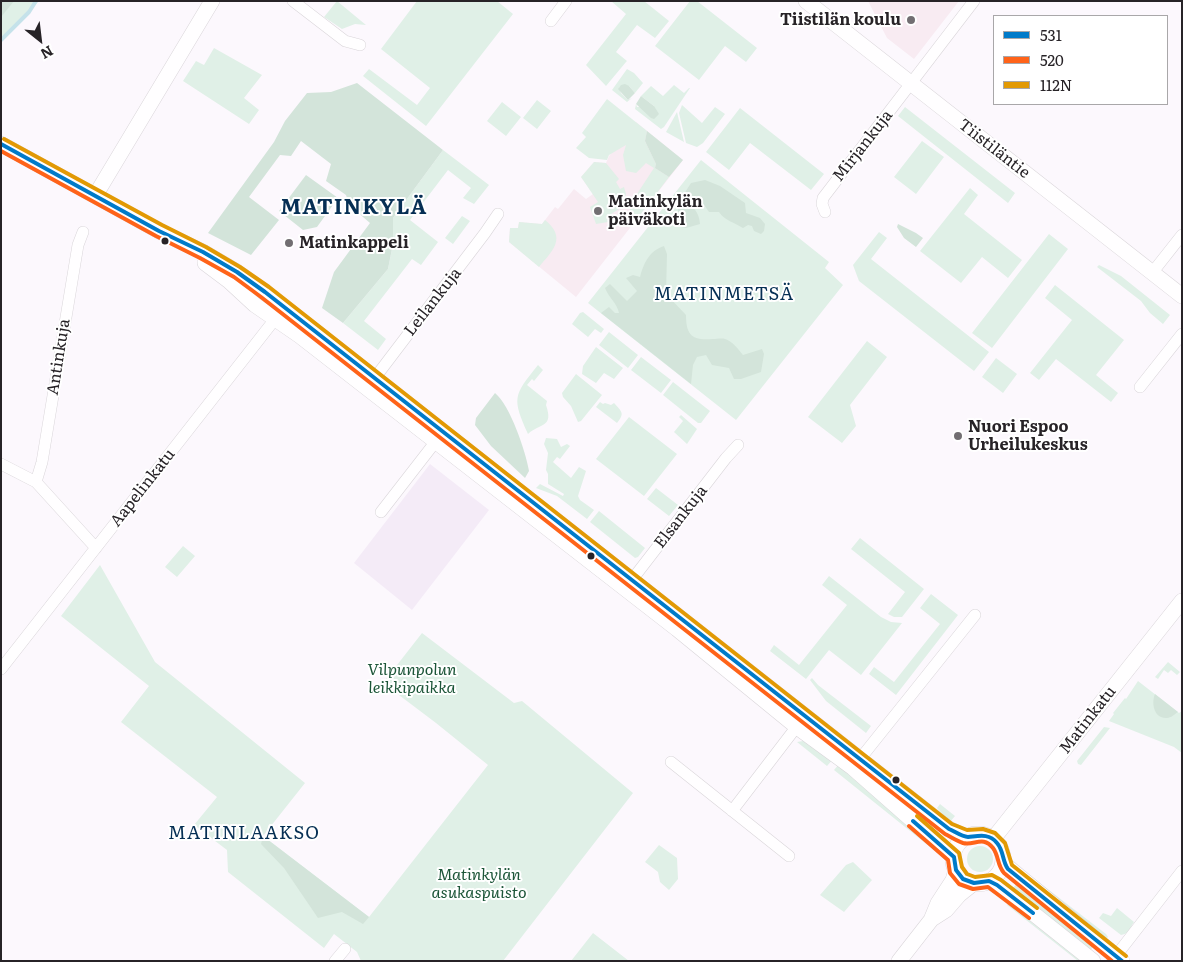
<!DOCTYPE html>
<html>
<head>
<meta charset="utf-8">
<style>
  body { margin:0 }
  #map { position:relative; width:1183px; height:962px; overflow:hidden; background:#fcf8fd; font-family:Literata,serif }
  canvas { display:block }
  .frame { position:absolute; inset:0; border:2px solid #272327; pointer-events:none }
  .legend { position:absolute; left:993px; top:15px; width:175px; height:90px; box-sizing:border-box; background:#fff; border:1px solid #a9a7a9; margin:0; padding:6px 9px; list-style:none; font-size:15px; color:#272327 }
  .legend li { display:flex; align-items:center; gap:10px; height:25px }
  .legend b { width:25px; border:1px solid #a9a7a9 }
  .north { position:absolute; left:15px; top:15px; width:50px; height:50px; -webkit-text-stroke:4px #fff; paint-order:stroke; rotate:151deg; font-size:14px; font-weight:700; line-height:20px; text-align:center; color:#272327 }
  .north::after { content:''; display:block; margin:auto; width:18px; height:22px; background:#272327; clip-path:polygon(50% 0,100% 100%,50% 72%,0 100%) }
</style>
</head>
<body>
<div id="map">
<canvas width="1183" height="962"></canvas>
<div class="frame"></div>
<ul class="legend">
<li><b style="height:6px;background:#007ac9"></b>531</li>
<li><b style="height:6px;background:#ff6319"></b>520</li>
<li><b style="height:6px;background:#e29904"></b>112N</li>
</ul>
<div class="north">N</div>
</div>
<script>
const ctx = document.querySelector('canvas').getContext('2d');
ctx.lineJoin = 'round';
function fill(path, color) {
  ctx.fillStyle = color;
  ctx.fill(path, 'evenodd');
}
function stroke(path, color, width, dash) {
  ctx.strokeStyle = color;
  ctx.lineWidth = width;
  ctx.lineCap = dash ? 'butt' : 'round';
  ctx.setLineDash(dash || []);
  ctx.stroke(path);
}
function drawText(font, color, halo, rows, align = 'center') {
  ctx.font = font + ' Literata,serif';
  ctx.lineWidth = 4;
  ctx.setLineDash([]);
  ctx.textBaseline = 'middle';
  ctx.strokeStyle = halo;
  ctx.fillStyle = color;
  for (const [text, x, y, turn = 0] of rows) {
    ctx.save();
    ctx.translate(x, y);
    ctx.rotate((+turn || 0) * Math.PI / 180);
    ctx.textAlign = isNaN(turn) ? turn : align;
    if (halo) ctx.strokeText(text, 0, 0);
    ctx.fillText(text, 0, 0);
    ctx.restore();
  }
}
fill(new Path2D(`
  M430,464L489,510L412,610L354,563Z`), '#f4ebf7');
fill(new Path2D(`
  M868,1H959L914,59L887,38Z
  M636,122L683,160L576,297L509,242L510,228H518L519,222L542,224L555,207L558,209L574,189L586,199L593,194L581,177L594,162L606,163L609,156Z`), '#f8ebf2');
fill(new Path2D(`
  M1,1H39L1,40Z
  M337,1L366,25L355,24L342,29L324,17Z
  M417,1H497L513,14L426,126L363,76L369,69L417,105L430,88L381,49Z
  M611,1H644L669,21L655,38L637,25L616,52L627,61L626,62L606,86L586,65L626,14Z
  M690,1H697L757,48L746,62L725,46L699,80L655,46Z
  M214,48L262,75L244,98L259,110L249,124L183,81L196,61L204,65Z
  M627,69L634,73L643,83L635,93L629,86L619,87L621,93L628,100L632,98L627,102L612,90Z
  M674,85L684,93L689,88H690L664,127L661,129L635,109L636,104L637,107L654,106L641,96L651,86L663,96Z
  M607,99L647,131L645,141L656,164L655,168L669,177L634,223L627,220L633,200L654,168L646,163L636,173L626,171L623,155L626,145L609,155L607,160L589,158L576,148L586,137L582,133Z
  M537,100L551,111L537,129L523,118Z
  M502,102L521,117L506,136L487,121Z
  M682,105L702,123L715,107L725,114L703,143L697,147L686,143L679,113Z
  M905,107L1015,193L1008,203L898,116Z
  M740,108L824,174L811,190L750,143L729,170L706,152Z
  M677,112L684,142L666,132Z
  M922,141L944,157L916,194L894,177Z
  M443,150L489,185L474,204L463,198L471,188L448,170L410,220L438,242L421,265L412,259L364,321L386,339L378,350L343,323L388,269L393,244V218Z
  M701,160L829,262L825,268L843,285L736,420L588,303Z
  M594,162L606,163L619,179L616,182L620,189L624,187L626,194L621,208L606,217L608,222L596,224L590,207L598,202L581,177Z
  M970,188L978,195L964,214L1022,260L1008,278L982,257L961,283L920,251Z
  M462,216L470,221L453,244L445,238Z
  M545,220C567,238 553,250 539,267L509,242L510,228H518L519,222L542,224Z
  M879,232L887,238L871,259L989,352L974,371L859,281L853,265Z
  M1049,234L1068,249L992,348L972,333Z
  M1099,265L1121,276L1170,315L1163,324L1150,313L1141,301L1097,267Z
  M1055,285L1124,340L1096,375L1118,393L1111,402L1056,359L1039,380L1030,373L1072,320L1045,298Z
  M583,312L604,329L601,333L595,329L588,337L572,324L580,313Z
  M609,332L638,355L628,368L599,345Z
  M867,341L887,357L850,405L856,426L842,443L808,417Z
  M596,347L623,368L614,379L604,373L596,383L582,374L583,366Z
  M641,357L671,380L661,393L631,370Z
  M996,358L1017,374L1003,393L982,377Z
  M538,365L543,370L534,381L532,379L527,385L547,401L546,405C554,428 540,423 528,434C512,398 513,396 538,365Z
  M576,374L602,395L581,421L578,422L571,406L563,397L562,393Z
  M673,382L710,411L701,423H698L663,395Z
  M600,402L603,404L605,403L611,405L614,403C622,412 625,413 617,423L596,407Z
  M681,415L697,429L687,444L674,432L683,421L679,417Z
  M629,417L677,454L644,496L596,459Z
  M546,438L557,439L561,447L567,444L570,446L560,459L557,457L553,462L571,478L579,467L586,471L578,496L580,500L594,510L587,519L557,496L536,488L540,484L563,496L564,494L548,484V474L546,470L548,453L544,444Z
  M656,488L678,505L669,516L647,499Z
  M599,511L645,548L638,557L635,558L590,522Z
  M860,538L924,589L902,617H894L888,614L905,592L851,549Z
  M183,546L195,556L177,577L165,567Z
  M100,565L155,662L305,783L263,836L369,917L488,765L436,723L383,683L422,633L514,703L522,701L633,793L503,961H361L357,952L334,934L324,948L228,872L227,850L194,825L217,797L121,722L149,686L61,616Z
  M829,576L881,617L891,622L902,623L861,675L829,650L806,679L770,651L774,645L799,665L847,605L822,585Z
  M931,594L958,615L896,695L869,674L874,667L894,682L940,624L920,608Z
  M1168,662L1180,672L1177,675L1171,670L1168,673L1164,670L1158,679L1155,677Z
  M812,678L818,685L871,726L866,733L826,701L810,680Z
  M1138,681L1179,713L1182,711V753L1174,747L1109,721L1114,714L1113,713L1125,698L1126,699Z
  M1104,727L1110,728L1081,765L1078,764L1077,761Z
  M803,741L834,758L827,766L797,742Z
  M840,763L934,843L930,847L834,770Z
  M940,804L955,816L950,822L937,808Z
  M659,845L677,858L678,879L669,890L660,882L658,872L645,862Z
  M967 859a13 13 0 1 1 26 0a13 13 0 1 1-26 0Z
  M853,862L872,880L844,912L820,895L846,865Z
  M1036,880L1106,934L1108,937L1106,939L1030,882Z
  M1018,882L1048,910L1092,946V948L1091,950L1013,888Z
  M1009,902L1085,961H1078L1007,905Z
  M1117,908L1134,922C1130,927 1130,934 1121,935L1099,918L1103,913L1111,916Z
  M593,933L629,961H571Z`), '#e0f0e7');
fill(new Path2D(`
  M1,1H14L1,17Z
  M357,83L443,150L393,218V244L388,269L343,323L322,308L334,272L370,223L349,205L346,195L326,181L331,164L301,141L291,156L280,155L249,197L279,220L251,255L208,233L274,142L285,121L307,93L331,92Z
  M625,84L629,86L635,93L628,100L618,89L621,85Z
  M641,96L654,106L659,114L654,119L651,118L636,104Z
  M647,131L683,160L669,177L655,168L656,164L645,141Z
  M306,175L338,198L317,227L303,230L279,211Z
  M705,180L720,186L745,203L746,213L760,218L765,224L764,231L761,234L754,231L752,226L748,225L743,228C735,223 724,220 719,212H709L702,202L687,197L684,194L691,183Z
  M678,199C690,204 699,209 700,224L686,228L681,227L678,216Z
  M898,224L916,233L923,238L916,247L904,238L897,227Z
  M664,246L667,254L666,294L686,315C686,335 692,341 713,339C716,339 722,338 725,339C732,341 738,349 743,355L762,349L764,354L761,372L741,379H734L729,368L712,365L706,355L697,357L693,365L691,384L601,313L609,307L615,313H619C617,303 609,298 605,288L610,284L627,301L637,291L626,278L633,275L640,277C644,263 649,251 664,246Z
  M495,393C510,405 526,452 529,471L525,478L491,446L475,425L476,418Z
  M1155,694L1178,712C1175,714 1171,718 1167,718C1154,719 1151,703 1155,694Z
  M263,836L369,917L363,924L342,912L318,918L284,868L261,844Z`), '#d3e4da');
stroke(new Path2D(`
  M1,40L29,12L36,1`), '#c5e2ea', 4);
const street = new Path2D(`
  M293,1L345,41L360,45
  M551,21L566,1
  M825,212L822,204L823,198L974,1
  M1152,273L1182,235
  M371,383L485,233L498,214
  M1140,387L1182,334
  M1,464L36,482L96,548
  M36,482L42,462L78,245L83,232
  M381,512L440,436
  M628,585L726,458L738,445
  M1,669L279,314
  M671,762L789,856
  M856,764L975,615
  M732,811L801,721
  M335,961L345,949
  M1112,961L1182,871`);
const secondary = new Path2D(`
  M806,1L1182,296
  M1,144L159,231L203,252L237,272L265,292L949,829L966,837
  M95,196L212,1
  M205,263L229,281L255,305L300,336L677,629L797,727L853,768L954,857
  M953 859a25 25 0 1 1 50 0a25 25 0 1 1-50 0Z
  M993,839L1182,601
  M1003,863L1122,961
  M989,881L1005,891L1093,961
  M932,919L946,910L959,895L974,883
  M899,961L931,920L938,903L953,880L956,870`);
stroke(street, '#d9d5d9', 12);
stroke(secondary, '#d9d5d9', 16);
stroke(street, '#fffeff', 11);
stroke(secondary, '#fffeff', 15);
stroke(new Path2D(`
  M1,144L159,231L203,252L237,272L265,292L949,829C954,831 962,837 968,837C979,836 989,833 997,843C1004,851 1002,861 1008,869L1122,961
  M913,821L954,857L956,870L963,879L974,883L989,881L997,885L1033,913`), '#007ac9', 4);
stroke(new Path2D(`
  M1,151L156,236L200,258L234,277L261,297L945,834C951,837 957,841 963,843C974,846 983,835 993,848C999,856 997,865 1004,873L1112,961
  M909,826L948,860L950,873L959,884L973,889L988,887L1029,918`), '#ff6319', 4);
stroke(new Path2D(`
  M4,139L162,225L206,247L240,267L269,287L952,824L967,830L983,829L995,833L1005,843L1012,865L1126,956
  M917,816L959,853L962,867L967,874L975,877L992,875L1001,880L1037,908`), '#e29904', 4);
for (const [x, y, r, color] of [
  [911,20,5,"#726e72"],
  [598,211,5,"#726e72"],
  [165,241,4.5,"#272327"],
  [289,243,5,"#726e72"],
  [958,436,5,"#726e72"],
  [591,556,4.5,"#272327"],
  [896,780,4.5,"#272327"]
]) {
  const dot = new Path2D();
  dot.arc(x, y, r, 0, 2 * Math.PI);
  ctx.fillStyle = color;
  ctx.fill(dot);
  stroke(dot, '#fff', 2);
}
drawText('bold 16px', '#272327', '#fff', [
  ["Tiistilän koulu",901,20,"right"],
  ["Matinkylän",608,202],
  ["päiväkoti",608,220],
  ["Matinkappeli",299,243],
  ["Nuori Espoo",968,427],
  ["Urheilukeskus",968,445]
], 'left');
drawText('16px', '#272327', '#fff', [
  ["Mirjankuja",863,146,-52],
  ["Tiistiläntie",994,149,38],
  ["Leilankuja",433,302,-52],
  ["Antinkuja",59,357,-81],
  ["Aapelinkatu",143,488,-52],
  ["Elsankuja",681,517,-52],
  ["Matinkatu",1088,720,-52]
]);
drawText('italic 16px', '#1c5538', '#fff', [
  ["Vilpunpolun",412,670],
  ["leikkipaikka",412,688],
  ["Matinkylän",479,875],
  ["asukaspuisto",479,893]
]);
ctx.letterSpacing = '1px';
drawText('18px', '#062f54', '#fff', [
  ["MATINMETSÄ",724,295],
  ["MATINLAAKSO",244,834]
]);
ctx.letterSpacing = '0px';
ctx.letterSpacing = '1px';
drawText('bold 21px', '#062f54', '#fff', [
  ["MATINKYLÄ",354,208]
]);
ctx.letterSpacing = '0px';
</script>
</body>
</html>
